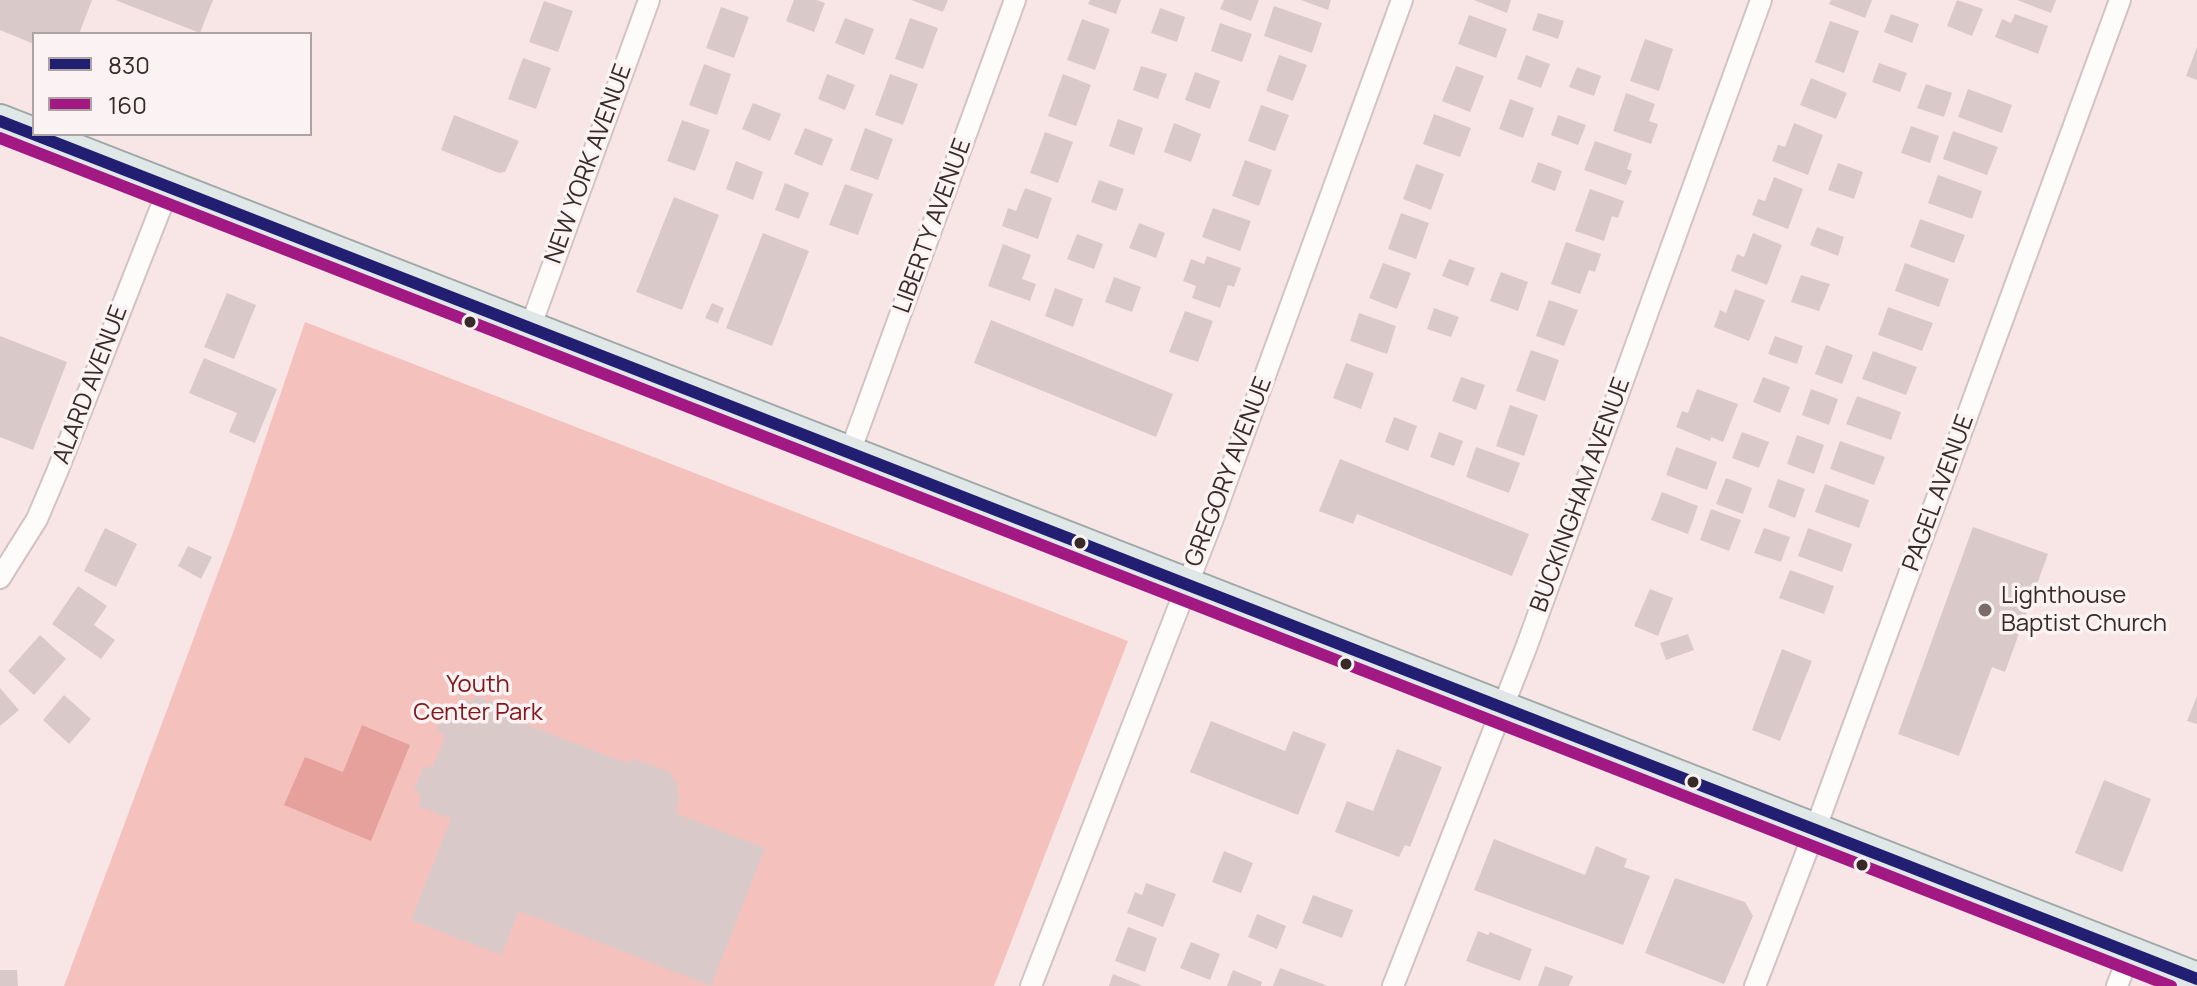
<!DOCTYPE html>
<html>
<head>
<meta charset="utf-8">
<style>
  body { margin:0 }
  #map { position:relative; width:2197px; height:986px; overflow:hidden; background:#f7e6e5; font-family:Manrope,sans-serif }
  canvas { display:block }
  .legend { position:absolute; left:32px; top:32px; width:280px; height:104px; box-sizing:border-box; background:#fbf3f3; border:2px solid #ada3a2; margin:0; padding:10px 14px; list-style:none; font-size:24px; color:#382a28 }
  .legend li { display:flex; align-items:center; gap:16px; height:40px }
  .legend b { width:40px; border:2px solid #ada3a2 }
</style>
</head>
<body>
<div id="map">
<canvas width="2197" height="986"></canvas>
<ul class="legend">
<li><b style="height:10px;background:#221e72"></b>830</li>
<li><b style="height:10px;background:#a31984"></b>160</li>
</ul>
</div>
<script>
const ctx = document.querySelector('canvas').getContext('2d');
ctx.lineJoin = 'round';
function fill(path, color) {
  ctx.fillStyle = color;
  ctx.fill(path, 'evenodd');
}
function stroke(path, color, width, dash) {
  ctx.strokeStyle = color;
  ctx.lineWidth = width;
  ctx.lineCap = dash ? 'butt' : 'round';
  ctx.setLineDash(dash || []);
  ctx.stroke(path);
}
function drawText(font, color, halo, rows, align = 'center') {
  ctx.font = font + ' Manrope,sans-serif';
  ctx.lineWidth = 7;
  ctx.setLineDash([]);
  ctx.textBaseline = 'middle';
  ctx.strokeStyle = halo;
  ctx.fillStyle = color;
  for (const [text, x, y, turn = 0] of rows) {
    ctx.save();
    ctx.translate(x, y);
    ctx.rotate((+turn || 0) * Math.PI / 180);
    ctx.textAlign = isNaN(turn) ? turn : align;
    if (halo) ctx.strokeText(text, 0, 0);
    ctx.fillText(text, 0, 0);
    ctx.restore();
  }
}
fill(new Path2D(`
  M305,322L1128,641L994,986H64L234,530Z`), '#f5c1bc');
fill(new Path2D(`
  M362,725L410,745L371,841L284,805L305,757L343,772Z`), '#e7a19d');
fill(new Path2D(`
  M0,0H92L79,34H34V44L0,30Z
  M115,0H213L200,33Z
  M794,0H817L825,3L814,32L786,21Z
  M911,0H948L943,12Z
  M1090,0H1121L1116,14L1088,4Z
  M1224,0H1259L1251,21L1220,9Z
  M1301,0H1331L1328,10Z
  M1474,0H1511L1507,13Z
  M1831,0H1872L1865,18L1829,4Z
  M1957,0L1983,9L1972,36L1947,26Z
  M2017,0H2056L2051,13Z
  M544,1L573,11L558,52L529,42Z
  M1274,6L1322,23L1312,53L1264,36Z
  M721,7L749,17L734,58L706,48Z
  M1160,8L1185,17L1177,42L1151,33Z
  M1538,13L1564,21L1558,39L1532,30Z
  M1891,14L1919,24L1912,43L1884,32Z
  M2015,14L2048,26L2038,54L1995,37L2002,19L2011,23Z
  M1469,15L1507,29L1496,58L1458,44Z
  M845,18L874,29L864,55L835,43Z
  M910,18L938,28L923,69L895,59Z
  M1082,19L1110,29L1095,70L1067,60Z
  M1830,21L1859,31L1844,73L1815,62Z
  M1220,23L1252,34L1242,62L1211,51Z
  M1645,39L1673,49L1659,91L1630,81Z
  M2197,47V80L2186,76Z
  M1279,55L1307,65L1293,101L1266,91Z
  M1526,55L1550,64L1541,88L1517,79Z
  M523,58L551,68L536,109L508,99Z
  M1879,63L1907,73L1900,92L1872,82Z
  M704,64L731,74L717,115L689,105Z
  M1141,66L1167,74L1158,99L1133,90Z
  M1456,66L1484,76L1470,112L1442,101Z
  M1577,67L1601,76L1594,96L1569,87Z
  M1195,72L1220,81L1210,109L1185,100Z
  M827,74L855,85L845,110L818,99Z
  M890,74L918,84L903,125L875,115Z
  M1063,74L1091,85L1076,126L1048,116Z
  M1811,78L1847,93L1836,119L1800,105Z
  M1926,84L1952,93L1944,117L1917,108Z
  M1968,89L2012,105L2002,133L1958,117Z
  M1626,93L1655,104L1649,121L1658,124L1651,144L1613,131Z
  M1510,99L1534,108L1523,138L1499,129Z
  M753,103L781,114L770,141L742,129Z
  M1261,105L1289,115L1275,151L1248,141Z
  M1434,114L1471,128L1460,157L1423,144Z
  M454,115L519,141L505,172L499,173L441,150Z
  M1558,115L1586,125L1578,145L1551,135Z
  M1118,119L1143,128L1134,155L1109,146Z
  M682,120L710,130L695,171L667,161Z
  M1174,123L1201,134L1191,162L1164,152Z
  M1794,123L1823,135L1808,175L1772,161L1778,145L1785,147Z
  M1911,126L1939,136L1930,163L1901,153Z
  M805,128L833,139L822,166L794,154Z
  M865,128L893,139L878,180L850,170Z
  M1953,131L1998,147L1987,175L1943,159Z
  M1045,132L1073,142L1058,183L1030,173Z
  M1595,141L1632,154L1627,169L1632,171L1626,185L1584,170Z
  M1245,160L1272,170L1259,206L1232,196Z
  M736,161L763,172L753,200L726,189Z
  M1538,162L1562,171L1555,191L1531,182Z
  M1838,163L1863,172L1854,199L1828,190Z
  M1416,164L1444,174L1431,210L1403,199Z
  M1938,175L1982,191L1972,219L1928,203Z
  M1774,177L1803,189L1788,229L1752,215L1758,199L1765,201Z
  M1099,180L1124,189L1116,211L1091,202Z
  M785,183L809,193L799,219L775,210Z
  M845,184L873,194L858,235L829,225Z
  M1025,188L1052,198L1038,239L1002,226L1008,208L1016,211Z
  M1590,189L1624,201L1618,218L1612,216L1604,241L1575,231Z
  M674,197L719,215L682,310L636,292Z
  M1213,208L1251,221L1240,251L1202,237Z
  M1401,213L1429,223L1416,259L1388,249Z
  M1920,219L1965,235L1954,263L1910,247Z
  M1139,223L1165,233L1156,258L1129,248Z
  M1817,227L1844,237L1838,256L1810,245Z
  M763,233L809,251L772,346L726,328Z
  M1753,233L1782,245L1767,285L1731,271L1737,254L1744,257Z
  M1077,234L1103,244L1094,269L1067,259Z
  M1566,242L1601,254L1595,272L1589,270L1580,294L1551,284Z
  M1003,244L1031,255L1022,279L1036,284L1030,301L988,286Z
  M1207,256L1241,268L1234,287L1228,285L1220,308L1192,298L1196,286L1183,281L1191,259L1204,264Z
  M1449,259L1475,268L1468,286L1442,276Z
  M1383,263L1411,273L1397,309L1369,298Z
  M1905,263L1949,279L1939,307L1895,291Z
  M1501,272L1528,282L1518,311L1490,301Z
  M1801,275L1830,284L1819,311L1791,302Z
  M1114,277L1141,287L1132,312L1105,302Z
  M1055,288L1083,299L1073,327L1045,316Z
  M1735,289L1765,300L1749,341L1714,327L1720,310L1726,313Z
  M227,293L256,305L234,359L204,347Z
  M1549,300L1578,310L1564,346L1536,336Z
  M712,303L724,308L718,323L705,318Z
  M1888,307L1933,323L1922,351L1878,335Z
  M1434,308L1459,317L1451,337L1427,329Z
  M1185,311L1213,321L1198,362L1169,352Z
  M1359,313L1396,326L1387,354L1350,341Z
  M991,320L1173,394L1156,437L974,363Z
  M0,336L67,362L33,450L0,437Z
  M1775,336L1803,346L1797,364L1768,354Z
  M1826,345L1853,355L1842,384L1815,374Z
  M1531,350L1559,360L1545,401L1516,391Z
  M1873,351L1917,367L1906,395L1862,379Z
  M204,358L277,389L255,443L229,432L237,413L189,393Z
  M1346,363L1374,373L1361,409L1333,398Z
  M1461,377L1485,385L1476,410L1452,401Z
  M1763,377L1790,387L1780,413L1753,402Z
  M1697,389L1738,404L1723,442L1711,437L1710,441L1676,427L1682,411L1688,413Z
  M1811,389L1838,399L1829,425L1802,415Z
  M1857,396L1901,412L1891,440L1846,424Z
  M1510,405L1538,415L1524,456L1496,446Z
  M1394,417L1417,426L1408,451L1385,442Z
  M1439,432L1463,441L1454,466L1430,457Z
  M1742,432L1769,442L1759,468L1732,458Z
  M1797,435L1824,445L1814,474L1787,464Z
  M1840,441L1885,457L1874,485L1830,469Z
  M1476,447L1520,463L1509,493L1466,477Z
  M1676,447L1717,462L1707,490L1666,475Z
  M1340,459L1529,534L1512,576L1357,514L1353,524L1319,511Z
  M1726,478L1752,488L1743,514L1716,504Z
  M1778,479L1805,489L1795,518L1768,507Z
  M1825,484L1869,500L1859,528L1815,512Z
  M1662,492L1698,506L1688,534L1651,520Z
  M1711,509L1741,520L1729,551L1700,540Z
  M1973,527L2048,554L2005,672L1992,667L1959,756L1898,734Z
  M105,528L137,544L116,587L84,571Z
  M1764,528L1790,537L1781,562L1754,553Z
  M1808,528L1852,544L1842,572L1798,556Z
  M188,546L212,557L201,579L178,566Z
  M1790,570L1834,586L1824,614L1779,598Z
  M78,586L107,606L94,625L115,640L101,659L52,624Z
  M1650,589L1673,598L1658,636L1634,626Z
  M1688,634L1694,650L1666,660L1660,643Z
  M40,635L66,659L34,695L8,671Z
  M1782,649L1812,661L1780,741L1752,730Z
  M0,688L19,710L0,726Z
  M64,695L91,719L69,744L43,720Z
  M476,696L514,712V717L518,721L626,763L635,759L672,773L674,781L679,783L676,790L680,798L675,813L765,848L711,986L519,911L501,955L411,920L451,819L418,806L421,799L419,793L414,789L424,766L429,768L433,766L444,740L443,734L437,731L446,708L457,704L459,697L467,701H473Z
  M2197,696V724L2187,721Z
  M1211,721L1285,751L1293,731L1326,744L1298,815L1190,772Z
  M1397,749L1442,767L1410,847L1405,845L1399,857L1335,832L1347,801L1373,811Z
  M2104,780L2151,799L2122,872L2075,853Z
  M1494,839L1585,875L1596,846L1627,859L1624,867L1650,876L1623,945L1474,890Z
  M1224,851L1253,863L1241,893L1212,882Z
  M1675,878L1745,902L1753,916L1724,984L1645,953Z
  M1146,883L1176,894L1163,927L1127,913L1135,892L1142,895Z
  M1313,895L1353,910L1342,938L1302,923Z
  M1257,914L1286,926L1277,949L1248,937Z
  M1128,927L1157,938L1145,972L1115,961Z
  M1478,931L1488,935L1490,932L1532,949L1520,981L1466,961Z
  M1191,942L1220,954L1210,980L1180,968Z
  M1545,966L1573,976L1569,986H1538Z
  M1280,968L1328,986H1273Z
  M0,970H17L18,986H0Z
  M1233,970L1262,982L1261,986H1227Z
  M1113,974L1143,986H1109Z`), '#d9cac9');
const street = new Path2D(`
  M530,328L649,0
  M850,452L1015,0
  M0,578L37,519L57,472L169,187
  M1031,986L1211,524L1402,0
  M1393,986L1526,648L1761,0
  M1755,986L1815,830L2120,0
  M2117,986L2130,953`);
const primary = new Path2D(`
  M0,121L2197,979`);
stroke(street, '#d2c3c2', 24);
stroke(primary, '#9ea8a8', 36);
stroke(street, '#fefbfb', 20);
stroke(primary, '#dfe7e7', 32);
stroke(new Path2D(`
  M0,121L2197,979`), '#221e72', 12);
stroke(new Path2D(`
  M0,138L2171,986`), '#a31984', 12);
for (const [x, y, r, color] of [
  [470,322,7,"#382a28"],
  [1080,543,7,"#382a28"],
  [1985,610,8,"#7b6c6a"],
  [1346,664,7,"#382a28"],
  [1693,782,7,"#382a28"],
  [1862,865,7,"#382a28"]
]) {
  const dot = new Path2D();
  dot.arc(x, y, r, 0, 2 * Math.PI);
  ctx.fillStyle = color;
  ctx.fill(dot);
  stroke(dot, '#fbf3f3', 3);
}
drawText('24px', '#382a28', '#fbf3f3', [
  ["NEW YORK AVENUE",589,164,-70],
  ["LIBERTY AVENUE",933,226,-70],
  ["ALARD AVENUE",91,385,-69],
  ["GREGORY AVENUE",1229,472,-69],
  ["PAGEL AVENUE",1939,493,-70],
  ["BUCKINGHAM AVENUE",1581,495,-70]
]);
drawText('24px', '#382a28', '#fbf3f3', [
  ["Lighthouse",2001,596],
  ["Baptist Church",2001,624]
], 'left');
drawText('24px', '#84151c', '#fbf3f3', [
  ["Youth",478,685],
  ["Center Park",478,713]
]);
</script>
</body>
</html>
